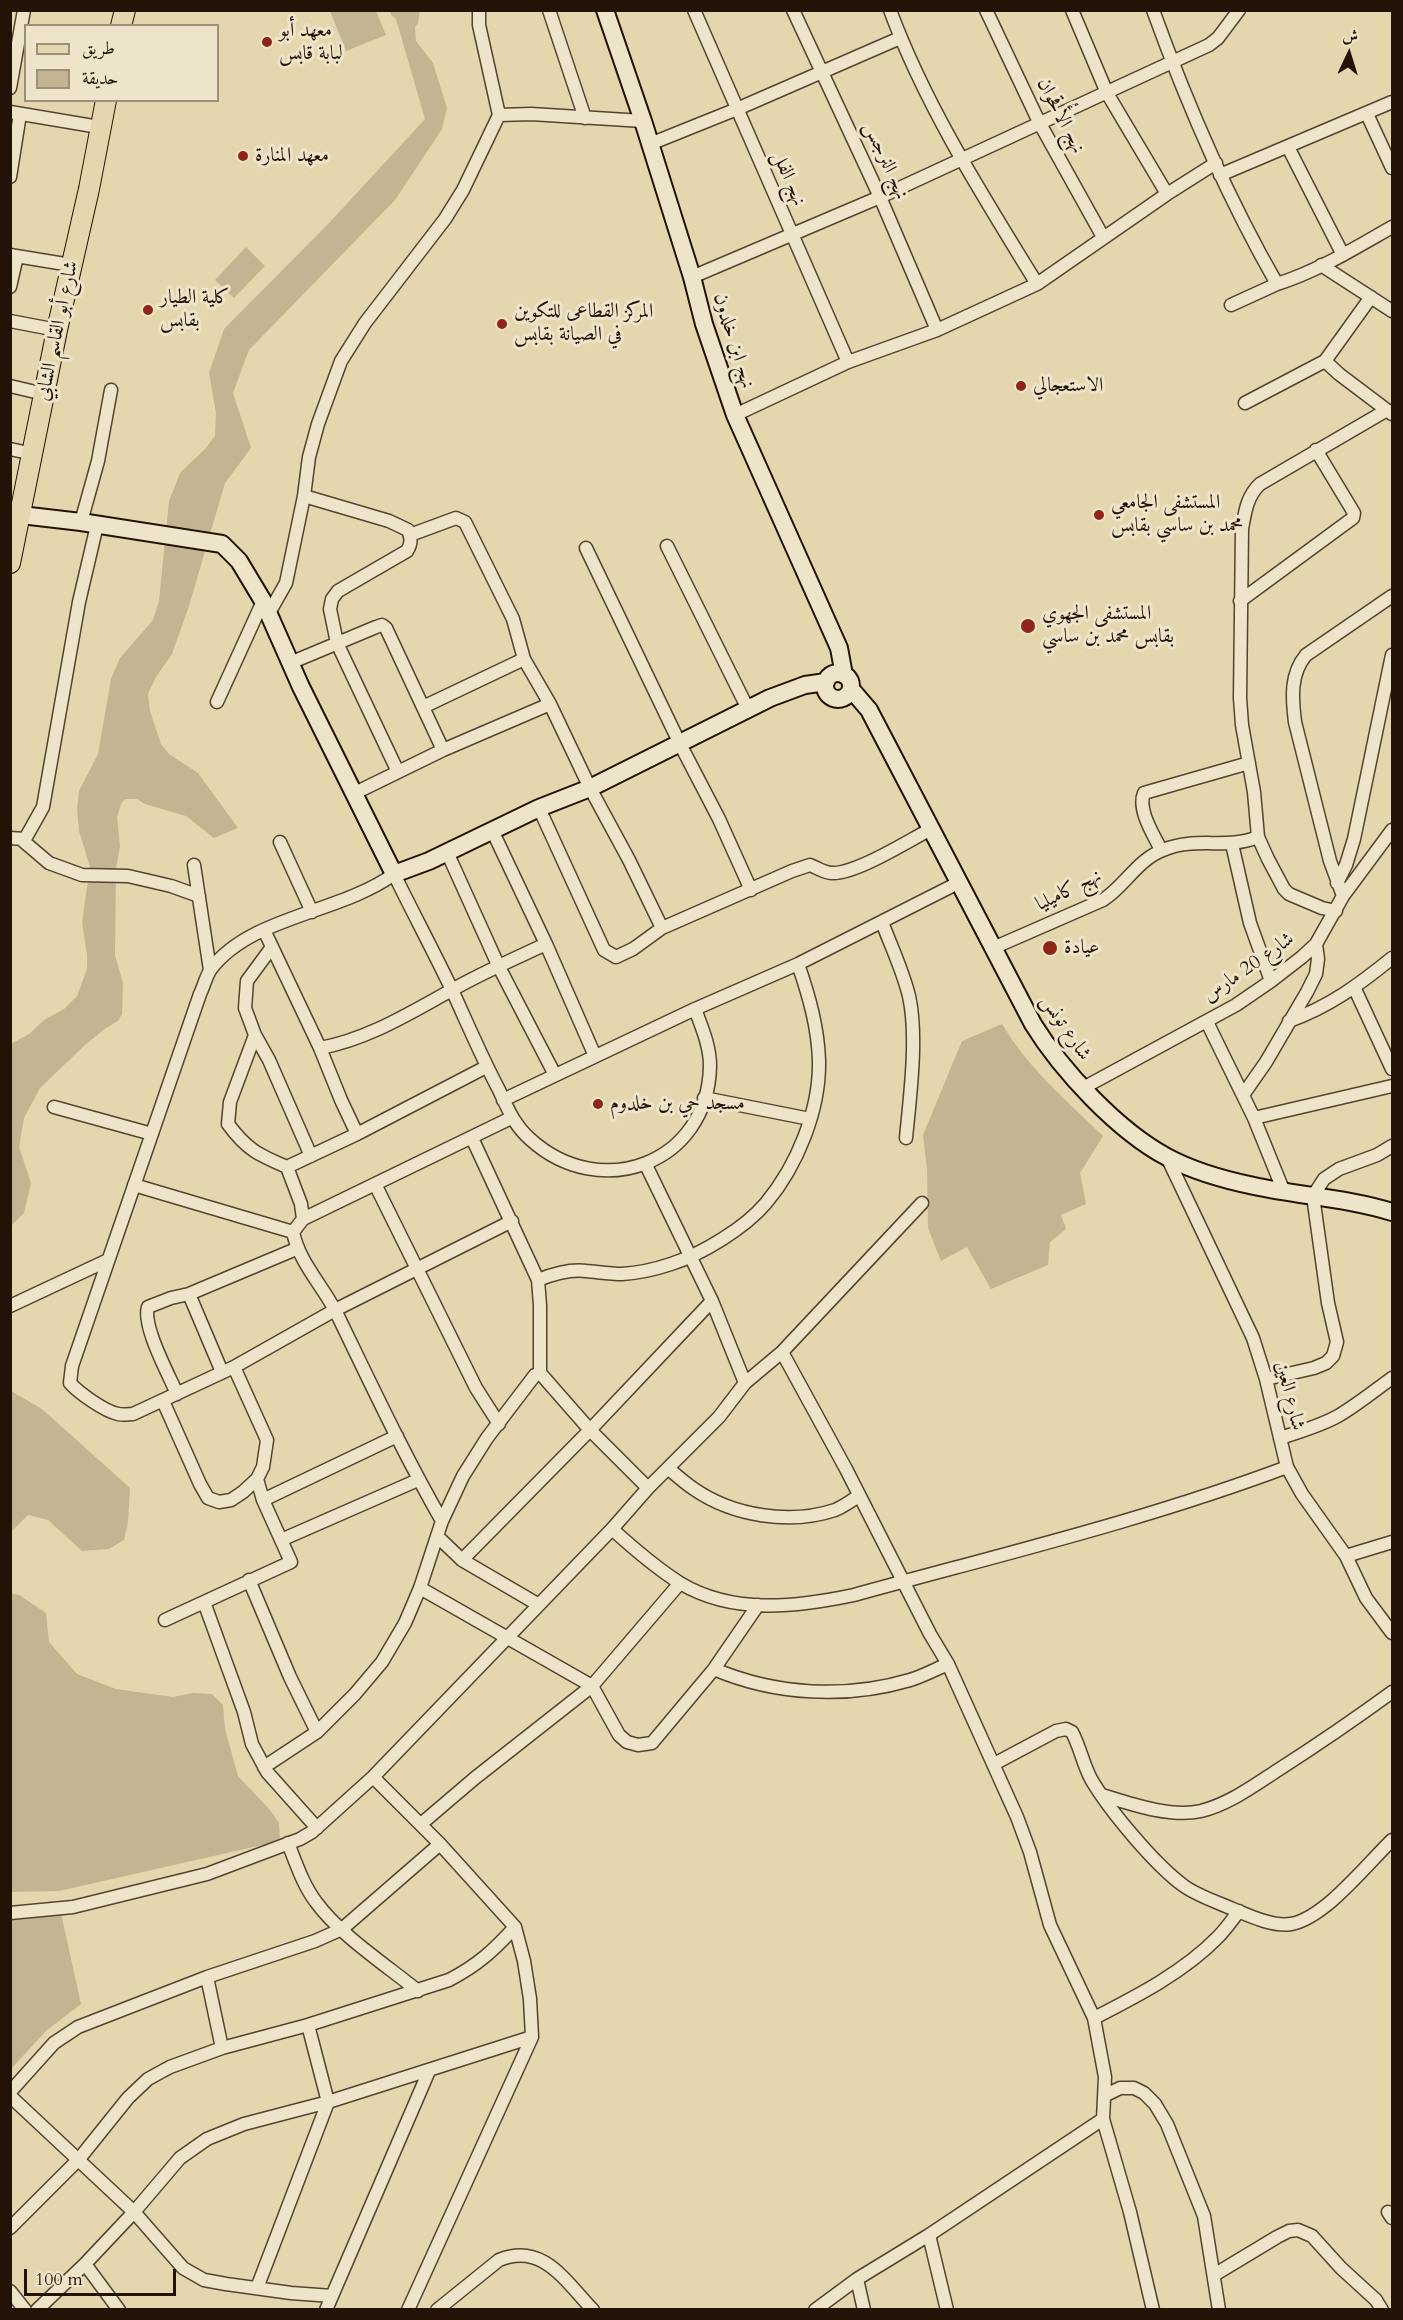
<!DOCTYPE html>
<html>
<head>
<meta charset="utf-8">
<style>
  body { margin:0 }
  #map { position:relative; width:1403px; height:2320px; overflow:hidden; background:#e4d6ad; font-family:Cardo,Amiri,serif }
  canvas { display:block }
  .frame { position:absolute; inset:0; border:12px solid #231306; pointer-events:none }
  .legend { position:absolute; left:24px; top:24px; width:195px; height:78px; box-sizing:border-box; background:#ede4ca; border:2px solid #9c907c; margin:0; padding:8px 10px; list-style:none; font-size:18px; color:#231306 }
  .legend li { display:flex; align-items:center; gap:12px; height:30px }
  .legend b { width:30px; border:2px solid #9c907c }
  .north { position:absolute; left:1319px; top:24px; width:60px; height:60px; -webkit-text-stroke:4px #ede4ca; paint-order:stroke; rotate:4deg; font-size:16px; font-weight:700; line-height:24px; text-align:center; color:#231306 }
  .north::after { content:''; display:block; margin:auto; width:21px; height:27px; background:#231306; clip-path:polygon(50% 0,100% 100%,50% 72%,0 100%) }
  .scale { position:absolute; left:24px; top:2269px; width:152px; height:27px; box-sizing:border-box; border:3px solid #231306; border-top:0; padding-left:8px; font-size:18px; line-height:21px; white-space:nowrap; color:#231306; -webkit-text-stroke:4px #ede4ca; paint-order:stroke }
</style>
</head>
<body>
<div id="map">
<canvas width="1403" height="2320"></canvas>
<div class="frame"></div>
<ul class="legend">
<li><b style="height:8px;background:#e4d6ad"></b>طريق</li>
<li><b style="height:16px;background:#c3b591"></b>حديقة</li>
</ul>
<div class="north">ش</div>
<div class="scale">100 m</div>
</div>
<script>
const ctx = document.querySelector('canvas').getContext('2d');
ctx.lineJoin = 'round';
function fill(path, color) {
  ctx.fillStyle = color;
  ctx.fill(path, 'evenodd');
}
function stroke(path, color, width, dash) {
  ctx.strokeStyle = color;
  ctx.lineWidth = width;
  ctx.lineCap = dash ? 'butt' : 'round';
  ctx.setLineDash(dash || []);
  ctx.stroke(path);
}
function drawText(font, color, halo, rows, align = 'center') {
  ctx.font = font + ' Cardo,Amiri,serif';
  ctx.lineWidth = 6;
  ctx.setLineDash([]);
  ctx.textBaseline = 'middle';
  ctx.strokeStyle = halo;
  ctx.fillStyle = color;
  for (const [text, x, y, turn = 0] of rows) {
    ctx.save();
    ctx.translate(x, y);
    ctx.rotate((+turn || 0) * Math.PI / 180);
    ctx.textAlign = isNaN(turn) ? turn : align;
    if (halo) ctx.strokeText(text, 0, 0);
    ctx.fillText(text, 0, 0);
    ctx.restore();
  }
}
fill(new Path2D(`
  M330,11H376L386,35L346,51Z
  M390,11H420L418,23L415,27L416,41L433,63L447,108L442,129L395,200L249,350L233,393L251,448L225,483L189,606L172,654L156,677L148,694L150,711L161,744L169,754L198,773L238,828L214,838L186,816L145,804L137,799H125L121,804L117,817L120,846L116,868L115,955L123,983L122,1014L118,1021L106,1028L85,1045L40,1088L24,1118L19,1147L31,1183L24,1213L11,1226V1044L29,1034L44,1020L64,1009L77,996L87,969V955L82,922L90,867L79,831L77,809L79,791L98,754L111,679L120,658L153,620L159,601L169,501L180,473L206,448L215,436L216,413L209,373L224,329L330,222L425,119L396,19L391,15Z
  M246,247L265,266L234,298L215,280Z
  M1002,1024C1028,1068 1066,1100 1103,1136L1080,1173L1086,1204L1061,1215L1066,1229L1050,1242L1048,1265L991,1289L967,1247L941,1261L928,1228L927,1170L923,1135L962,1041Z
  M11,1391L42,1409L130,1488L128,1522L124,1540L109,1549L82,1551L48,1520L28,1515L11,1532Z
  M10,1593L19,1595L46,1613L49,1642L77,1674L116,1689L173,1697L193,1693L212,1694L223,1705L225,1729L238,1776L270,1810L279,1823L280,1841L59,1891L11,1892Z
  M60,1909L81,2004L46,2031L11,2069V1913Z`), '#c3b591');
const street = new Path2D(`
  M549,10L585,118
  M694,10L848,362
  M793,10L880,197L937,330
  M890,10C926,107 983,196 1037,284
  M986,10L1039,122L1103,237
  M1072,10L1107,93L1167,194
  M1153,10C1187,104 1227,197 1277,284C1318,271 1355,248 1392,227
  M10,88L24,10
  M10,112L99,127
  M1367,114L1392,168
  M499,115L531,114L643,121
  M650,144L737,109L900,38
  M1288,147L1343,255
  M1220,175L1392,102
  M10,177L20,114
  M10,255L71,265
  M1321,265L1392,311
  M692,277L880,197L1209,45L1218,38L1239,10
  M10,287L17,256
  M1231,305L1277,284
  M10,321L57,330
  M1325,361L1339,374L1392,414
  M10,386L44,394
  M1245,403L1325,361L1371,297
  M735,415L848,362L937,330L1037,284L1167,194L1216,163
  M10,449L33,454
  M304,496L389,521L408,530C411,538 412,543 407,551L338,591L332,599L330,609L337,643L398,772
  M81,522L98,461L111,390
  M410,535L456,518L465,522L513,619L524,659L550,704L590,788L629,860L662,928
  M667,546L748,709
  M586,548L680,744L719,819L751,890
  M1240,601L1353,518L1354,513L1316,450
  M269,613L286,583L304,496L309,457L318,424L341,361L365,323L445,219L463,190L499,115L479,25V10
  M290,663L376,627L382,625L386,628L443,750
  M217,702L263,601
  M423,707L524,659
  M355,793L443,750L550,704
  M539,808L604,950L616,957L633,949L662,928L792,871L810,865C818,868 824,873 832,873C856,874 908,841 931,829
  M492,830L546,944L595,1056
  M10,838L25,839L43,807L79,602L97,525
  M22,840L49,863L82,875L128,876L171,886L199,896
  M280,842L312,912
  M1232,844L1250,923L1271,981
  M1161,850C1154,835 1137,810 1144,793L1249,763
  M447,852L499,967L555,1075
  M194,865L210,970
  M1337,883L1346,865L1354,839L1392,655
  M1343,896L1330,861L1295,722C1292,698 1290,674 1306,655L1392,596
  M1336,911L1322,908L1289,894L1284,889L1268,859L1258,837L1254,792L1242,725L1240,698L1242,529C1245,512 1247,496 1260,484L1387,410
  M882,922C891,946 903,971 909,996C918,1037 910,1096 906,1138
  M264,930L320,1048
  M272,947L247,981L245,1008L255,1035L269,1060L311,1156
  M993,948L1103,900C1125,886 1137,860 1163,850C1196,836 1226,850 1258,837
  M1354,987L1392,1069
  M1289,1021C1329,1007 1360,984 1392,958
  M1207,1022L1254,1118L1392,1086
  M255,1035L230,1102L228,1124C247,1150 259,1155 287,1167L301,1204L303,1219
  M1083,1088L1236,1005L1271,981L1302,957L1316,944L1343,896L1392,830
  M1243,1095L1266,1062L1307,992L1316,974L1318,959L1316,944
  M704,1098L810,1119
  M503,1100L695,1009L798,964L958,883
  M54,1107L152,1134
  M1254,1118L1284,1192
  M357,1134L341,1100L320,1048C368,1039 408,1014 450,991C481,973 514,959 546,944
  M472,1138L538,1280L540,1305V1373L590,1430L648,1488
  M1167,1157L1253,1338L1266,1379L1287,1467L1302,1494L1346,1556L1366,1598L1392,1633
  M646,1165L712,1301L745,1383
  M287,1167L357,1134L486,1067
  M375,1184L476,1388L499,1424
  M134,1185L293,1232
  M512,1221L335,1310L234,1367L133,1414C129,1414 123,1415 118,1414C104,1411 79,1393 70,1383L72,1366L200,994C204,986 206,976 211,969C251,916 341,913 394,874C413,913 434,952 453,992C468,1025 482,1058 499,1090C508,1109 514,1125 530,1139C600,1203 708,1164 710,1066C710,1046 702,1028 695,1009
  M293,1232C299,1262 322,1285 336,1312C370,1382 403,1453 442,1521
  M293,1232L303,1219L511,1118
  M538,1280C553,1274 570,1269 586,1271C598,1272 610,1274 622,1274C638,1273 656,1269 671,1264C702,1254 745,1228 766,1203C797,1166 820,1110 819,1061C818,1027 809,996 798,964
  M189,1294L222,1372
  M10,1306L106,1261
  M782,1352L846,1469L930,1634L948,1664L1017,1817L1030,1852L1050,1925L1094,2018L1105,2077L1103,2119L1130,2212L1153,2310
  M1266,1379L1314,1368L1326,1363L1333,1356L1337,1342L1328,1303L1313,1196L1324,1179L1339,1169L1377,1155L1392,1146
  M177,1394C169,1375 142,1326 148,1307L171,1298L189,1294L296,1249
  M163,1401L200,1484L208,1498L219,1502L231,1500L243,1492L257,1479L263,1467L267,1440L234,1367
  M1280,1438C1299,1432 1320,1426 1338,1416C1357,1405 1374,1391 1392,1378
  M669,1469C677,1476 685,1483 694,1489C733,1516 790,1525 835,1510C843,1507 852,1500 859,1496
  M263,1500L397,1436
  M612,1529C633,1548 656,1568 680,1583C733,1615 797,1607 854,1595C999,1555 1146,1520 1287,1467
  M437,1536L462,1560L539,1605
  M281,1540L418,1480
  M1346,1556L1392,1542
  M462,1560L590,1430L712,1301
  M249,1580L290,1677L317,1732
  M420,1588L592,1686L619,1735L627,1742L638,1745L652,1743L714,1669L758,1605
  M204,1602L244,1712L252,1744L267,1772L317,1828
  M165,1620L291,1562L263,1500L257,1479
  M714,1669C775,1695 846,1699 910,1680C923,1676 936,1669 948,1664
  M994,1764L1056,1731L1066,1729L1072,1732C1080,1747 1083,1764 1091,1779C1109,1810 1155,1865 1184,1886C1198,1896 1217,1902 1233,1909C1250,1916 1273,1927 1291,1924C1325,1918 1367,1864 1392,1840
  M264,1767L317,1732L355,1694L382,1662L405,1623L420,1588L442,1521L463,1476L487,1438L535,1375L540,1373
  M373,1777L440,1844L515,1927L524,1961L530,1999L532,2037L408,2310
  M1102,1795C1131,1804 1171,1818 1201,1811C1229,1804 1255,1785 1278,1770C1317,1745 1355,1719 1392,1692
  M421,1824L475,1778L592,1686L680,1583
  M288,1843C296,1863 303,1885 316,1902C340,1935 386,1965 418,1991
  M10,1913L73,1907L207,1874L300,1839L312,1832L373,1777L612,1529L648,1488L719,1417L745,1383L782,1352L922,1203
  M207,1977L222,2048
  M1094,2018C1137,1996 1184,1972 1218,1937C1226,1929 1232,1920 1239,1911
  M10,2092L54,2043L78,2027L207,1977L315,1941L342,1929L440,1844
  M1106,2095L1120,2088H1134L1144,2093L1155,2104L1167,2124L1204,2216L1219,2310
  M10,2096L134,2212L183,2268L204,2280L226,2284L291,2293L332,2296
  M1388,2212L1392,2218
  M10,2228L79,2159L128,2098L148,2079L170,2067L222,2048L308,2025L449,1980C478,1965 494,1950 515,1927
  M929,2235L947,2310
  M85,2264L119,2310
  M1214,2275L1277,2237L1289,2231L1298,2230L1312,2236L1341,2268L1376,2300L1382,2310
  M857,2279L864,2310
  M257,2288L328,2102L308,2025
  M10,2291L25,2310
  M37,2310L85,2264L134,2212L180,2158L207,2139L244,2124L328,2102L532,2037
  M326,2310L429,2071
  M437,2310L499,2260C543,2242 565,2281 593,2310
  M815,2310L857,2279L929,2235L1103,2119`);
const secondary = new Path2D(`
  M605,10L643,121L692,277L704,324L735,415L839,648L844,675
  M21,515L81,522L222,544L239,561L263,601L301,687L394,874L429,861L539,808L590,788L770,698L805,685L826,682
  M825 686a13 13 0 1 1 26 0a13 13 0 1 1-26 0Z
  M851,689L869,710L1033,1024C1062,1071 1118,1131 1167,1157C1193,1171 1225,1180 1254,1186C1300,1196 1347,1198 1392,1212`);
const primary = new Path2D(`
  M121,26L125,10
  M10,563L57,330L89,189L106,100`);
stroke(street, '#534430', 15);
stroke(secondary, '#231306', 20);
stroke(primary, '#231306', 22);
stroke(street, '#ede4ca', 12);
stroke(secondary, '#ede4ca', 16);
stroke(primary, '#e4d6ad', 20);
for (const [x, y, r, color] of [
  [267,42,6,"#8f2418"],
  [243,156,6,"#8f2418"],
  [148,310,6,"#8f2418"],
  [502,324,6,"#8f2418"],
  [1021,386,6,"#8f2418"],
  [1099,515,6,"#8f2418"],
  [1028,626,8,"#8f2418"],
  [1050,948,8,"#8f2418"],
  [598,1104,6,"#8f2418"]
]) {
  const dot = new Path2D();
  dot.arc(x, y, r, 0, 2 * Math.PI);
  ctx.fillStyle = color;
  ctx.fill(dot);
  stroke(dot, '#ede4ca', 2);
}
drawText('20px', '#231306', '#ede4ca', [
  ["معهد أبو",279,31],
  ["لبابة قابس",279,54],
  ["معهد المنارة",255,156],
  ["كلية الطيار",160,298],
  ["بقابس",160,321],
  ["المركز القطاعى للتكوين",514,312],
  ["في الصيانة بقابس",514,335],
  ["الاستعجالي",1033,386],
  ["المستشفى الجامعي",1111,503],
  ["محمد بن ساسي بقابس",1111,526],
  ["المستشفى الجهوي",1042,614],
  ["بقابس محمد بن ساسي",1042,637],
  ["عيادة",1064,948],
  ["مسجد حي بن خلدوم",610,1104]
], 'left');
drawText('20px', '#231306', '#ede4ca', [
  ["نهج الأُقحوان",1060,116,63],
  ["نهج النرجس",885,161,66],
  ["نهج الفل",788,179,67],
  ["شارع أبو القاسم الشابي",58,331,-78],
  ["نهج ابن خلدون",733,341,73],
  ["نهج كاميليا",1069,891,-26],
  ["شارع 20 مارس",1249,968,-35],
  ["شارع تونس",1065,1028,56],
  ["شارع العين",1289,1396,76]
]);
</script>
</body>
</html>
